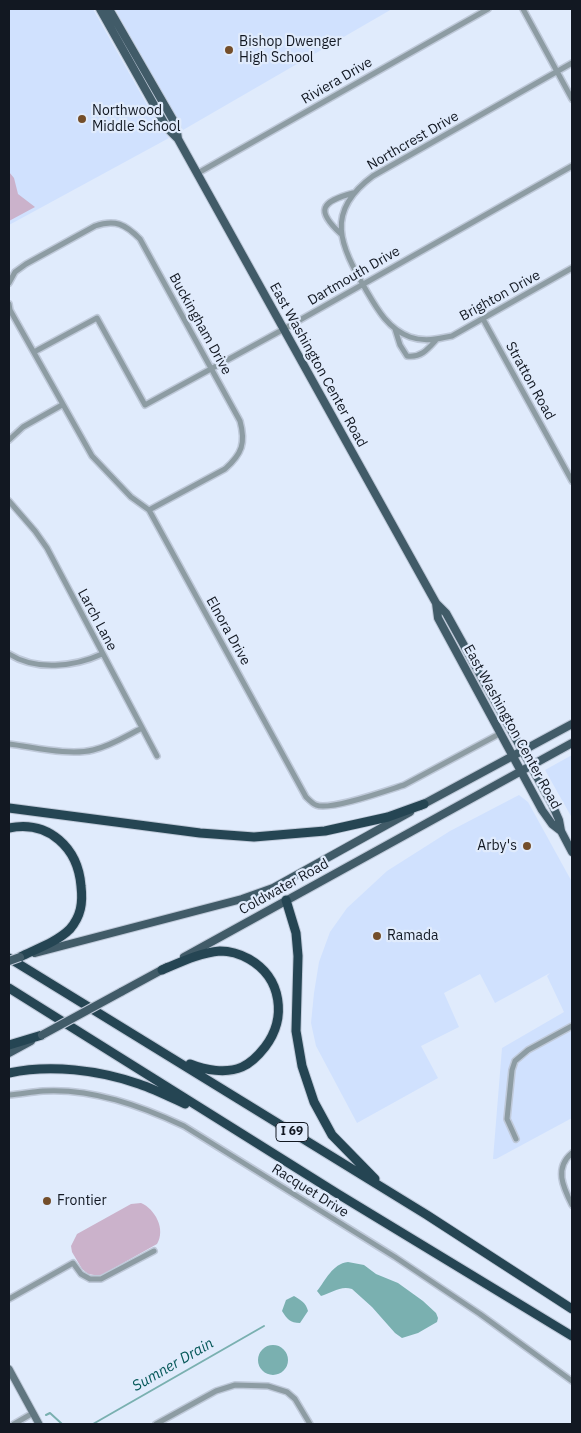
<!DOCTYPE html>
<html>
<head>
<meta charset="utf-8">
<style>
  body { margin:0 }
  #map { position:relative; width:581px; height:1433px; overflow:hidden; background:#e0ebfc; font-family:"IBM Plex Sans",sans-serif }
  canvas { display:block }
  .frame { position:absolute; inset:0; border:10px solid #121822; pointer-events:none }
</style>
</head>
<body>
<div id="map">
<canvas width="581" height="1433"></canvas>
<div class="frame"></div>
</div>
<script>
const ctx = document.querySelector('canvas').getContext('2d');
ctx.lineJoin = 'round';
function fill(path, color) {
  ctx.fillStyle = color;
  ctx.fill(path, 'evenodd');
}
function stroke(path, color, width, dash) {
  ctx.strokeStyle = color;
  ctx.lineWidth = width;
  ctx.lineCap = dash ? 'butt' : 'round';
  ctx.setLineDash(dash || []);
  ctx.stroke(path);
}
function drawText(font, color, halo, rows, align = 'center') {
  ctx.font = font + ' "IBM Plex Sans",sans-serif';
  ctx.lineWidth = 4.5;
  ctx.setLineDash([]);
  ctx.textBaseline = 'middle';
  ctx.strokeStyle = halo;
  ctx.fillStyle = color;
  for (const [text, x, y, turn = 0] of rows) {
    ctx.save();
    ctx.translate(x, y);
    ctx.rotate((+turn || 0) * Math.PI / 180);
    ctx.textAlign = isNaN(turn) ? turn : align;
    if (halo) ctx.strokeText(text, 0, 0);
    ctx.fillText(text, 0, 0);
    ctx.restore();
  }
}
fill(new Path2D(`
  M9,9H93L150,110L169,138L9,225Z
  M115,9H392L183,130Z
  M572,755V818L545,770Z
  M519,795L528,802L572,882V1118L496,1159H493L502,1048L564,1012L547,976L550,973L495,1003L480,974L444,993L459,1027L421,1046L438,1078L357,1123L316,1046L311,1023L314,993L319,962L330,932L347,908L387,871L450,831Z`), '#d0e1fe');
fill(new Path2D(`
  M9,172L14,178L18,194L35,207L9,221Z
  M141,1203C155,1209 166,1229 157,1244L100,1276L88,1274L82,1269L72,1252L71,1246L77,1234L131,1204Z`), '#cbb2cb');
fill(new Path2D(`
  M348,1262L364,1265L376,1274L398,1283L423,1301L436,1313L438,1318L437,1322L418,1333L402,1338L395,1333L372,1307L352,1289C341,1285 331,1293 321,1296L317,1291C326,1280 332,1264 348,1262Z
  M294,1296C301,1300 306,1303 308,1311L300,1323C290,1323 287,1319 282,1311L286,1300Z
  M258 1360a15 15 0 1 1 30 0a15 15 0 1 1-30 0Z`), '#7ab0b0');
stroke(new Path2D(`
  M46,1415L50,1413L62,1424
  M93,1424L264,1326`), '#7ab0b0', 2);
const street = new Path2D(`
  M523,9L572,99
  M572,63L373,176C324,212 340,245 366,290C377,309 388,329 410,337C424,342 438,339 452,336L572,268
  M198,173L488,9
  M341,234C315,210 321,202 353,193
  M9,283L15,272L26,264L95,226C115,219 125,224 140,239L240,421C246,443 242,454 225,469L149,510
  M9,304L10,310L92,456L131,497L149,510L306,797C309,800 313,804 316,805C330,811 388,790 404,785L501,733
  M483,319L572,481
  M395,329L400,345L407,356C421,358 428,349 437,339
  M34,352L97,318L145,405L284,329L572,166
  M9,440L23,427L62,405
  M9,501L35,531L47,548L157,756
  M9,654C36,671 74,667 102,654
  M9,744C34,747 69,756 93,750C111,746 126,736 142,728
  M9,1095C20,1094 32,1092 43,1091C92,1088 141,1106 184,1126L395,1257L480,1314L572,1381
  M516,1139L507,1119L512,1070L515,1061L528,1050L572,1026
  M572,1153C554,1168 563,1187 572,1205
  M9,1299L73,1263L81,1274L90,1279H101L154,1251
  M14,1424L33,1413
  M156,1424L216,1391L235,1385L268,1386L287,1392L295,1399L310,1424`);
const secondary = new Path2D(`
  M9,1369L39,1424`);
const primary = new Path2D(`
  M100,9L167,128L178,139L436,603L446,613L552,804L559,820L561,831L572,852
  M109,9L176,125L178,139
  M436,603L438,618L542,810L552,824L561,831
  M420,806L572,724
  M35,953L242,899L273,888L410,812
  M184,957L572,743
  M121,992L167,967
  M9,1053L31,1041`);
const highway = new Path2D(`
  M9,808L200,833L254,837L325,831L388,817L424,804
  M9,828C49,820 78,848 81,886C83,903 81,916 70,929C57,942 36,949 20,957
  M286,900L296,933L298,956L296,1031L302,1066L314,1102L332,1135L375,1179
  M9,958L427,1215L572,1309
  M162,970C181,962 199,953 220,951C230,951 240,954 249,959C282,978 287,1018 265,1047C258,1056 251,1063 242,1067C226,1074 205,1070 190,1064
  M9,988L338,1194L572,1336
  M9,1045L42,1035
  M9,1073C50,1064 99,1070 139,1084C154,1089 170,1097 185,1104`);
stroke(street, '#bfc9d9', 8);
stroke(secondary, '#bfc9d9', 9);
stroke(primary, '#bfc9d9', 10);
stroke(highway, '#bfc9d9', 11);
stroke(street, '#8d9ca3', 5);
stroke(secondary, '#607680', 7);
stroke(primary, '#415b68', 8);
stroke(highway, '#254553', 9);
const primaryBridge = new Path2D(`
  M9,961L20,957
  M42,1035L121,992`);
stroke(primaryBridge, '#bfc9d9', 10, []);
stroke(primaryBridge, '#415b68', 8);
for (const [x, y, r, color] of [
  [229,50,5,"#744e2a"],
  [82,119,5,"#744e2a"],
  [527,846,5,"#744e2a"],
  [377,936,5,"#744e2a"],
  [47,1201,5,"#744e2a"]
]) {
  const dot = new Path2D();
  dot.arc(x, y, r, 0, 2 * Math.PI);
  ctx.fillStyle = color;
  ctx.fill(dot);
  stroke(dot, '#e0ebfc', 2);
}
for (const [x, y, w] of [
  [292,1132,32]
]) {
  const box = new Path2D();
  box.roundRect(x - w / 2, y - 9.5, w, 19, 4);
  ctx.fillStyle = '#e0ebfc';
  ctx.fill(box);
  stroke(box, '#121822', 1);
}
drawText('bold 12px', '#121822', null, [
  ["I 69",292,1132]
]);
drawText('14px', '#121822', '#e0ebfc', [
  ["Bishop Dwenger",239,42],
  ["High School",239,58],
  ["Northwood",92,111],
  ["Middle School",92,127],
  ["Arby's",517,846,"right"],
  ["Ramada",387,936],
  ["Frontier",57,1201]
], 'left');
drawText('14px', '#121822', '#e0ebfc', [
  ["Riviera Drive",337,81,-30],
  ["Northcrest Drive",413,141,-30],
  ["Dartmouth Drive",354,276,-30],
  ["Brighton Drive",500,296,-29],
  ["Buckingham Drive",200,324,61],
  ["East Washington Center Road",318,365,61],
  ["Stratton Road",530,381,61],
  ["Larch Lane",97,620,62],
  ["Elnora Drive",228,631,61],
  ["East Washington Center Road",512,727,61],
  ["Coldwater Road",284,887,-29],
  ["Racquet Drive",310,1191,32]
]);
drawText('italic 15px', '#065859', '#e0ebfc', [
  ["Sumner Drain",173,1365,-30]
]);
</script>
</body>
</html>
